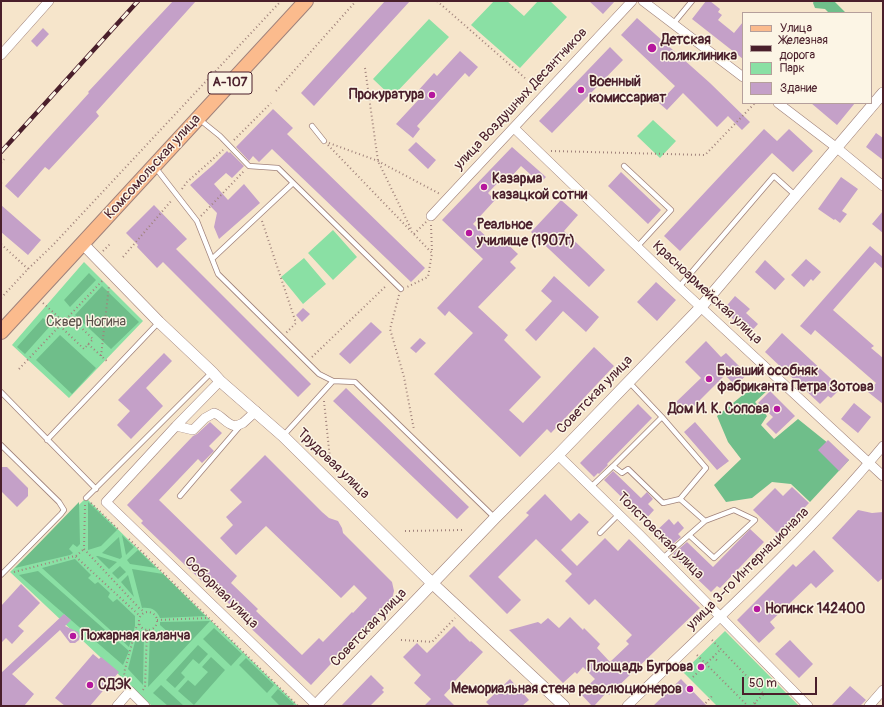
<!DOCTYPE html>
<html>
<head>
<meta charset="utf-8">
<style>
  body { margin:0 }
  #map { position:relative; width:884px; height:707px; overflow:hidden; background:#f6e5cb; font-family:Pangolin,sans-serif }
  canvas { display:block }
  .frame { position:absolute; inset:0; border:2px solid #4a1f2b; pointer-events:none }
  .legend { position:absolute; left:742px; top:12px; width:130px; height:92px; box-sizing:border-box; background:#fcf5e5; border:1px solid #b59f9b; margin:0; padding:5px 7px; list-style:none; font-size:12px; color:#4a1f2b }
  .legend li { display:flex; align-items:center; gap:8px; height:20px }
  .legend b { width:20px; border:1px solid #b59f9b }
  .scale { position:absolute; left:742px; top:677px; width:75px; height:18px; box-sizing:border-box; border:2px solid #4a1f2b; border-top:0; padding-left:5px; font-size:12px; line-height:14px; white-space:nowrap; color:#4a1f2b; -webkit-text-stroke:3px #fcf5e5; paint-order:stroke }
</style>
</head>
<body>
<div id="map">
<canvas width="884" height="707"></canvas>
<div class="frame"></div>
<ul class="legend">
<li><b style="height:5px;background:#fbbb8d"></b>Улица</li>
<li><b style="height:5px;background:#4a1f2b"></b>Железная дорога</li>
<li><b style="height:11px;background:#8ae0a4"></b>Парк</li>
<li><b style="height:11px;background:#c4a0c8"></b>Здание</li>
</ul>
<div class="scale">50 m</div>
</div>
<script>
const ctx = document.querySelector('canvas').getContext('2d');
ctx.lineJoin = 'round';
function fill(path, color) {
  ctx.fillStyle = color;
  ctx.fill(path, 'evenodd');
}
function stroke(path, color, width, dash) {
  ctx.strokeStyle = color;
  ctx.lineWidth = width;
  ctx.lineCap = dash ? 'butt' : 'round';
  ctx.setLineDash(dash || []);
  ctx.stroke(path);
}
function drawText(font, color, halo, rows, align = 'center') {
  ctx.font = font + ' Pangolin,sans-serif';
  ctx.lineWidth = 3;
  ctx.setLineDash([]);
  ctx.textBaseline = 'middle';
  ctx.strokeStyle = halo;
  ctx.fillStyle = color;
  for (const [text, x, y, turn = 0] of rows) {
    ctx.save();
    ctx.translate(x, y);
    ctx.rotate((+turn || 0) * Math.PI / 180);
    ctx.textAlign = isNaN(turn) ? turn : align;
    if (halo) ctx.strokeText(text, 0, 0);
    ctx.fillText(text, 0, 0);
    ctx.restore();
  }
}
fill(new Path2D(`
  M494,1H507L524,16L538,1H550L567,17L520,68L471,25Z
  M429,19L449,37L392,97L373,79Z
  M653,120L676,141L660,158L637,136Z
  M333,230L357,257L333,280L308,253Z
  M304,258L326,284L303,304L281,277Z
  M84,262L143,321L69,398L12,345Z
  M86,498L298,706H152L10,572Z
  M725,631L799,706H717L683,672Z`), '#8ae0a4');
fill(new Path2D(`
  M814,1H834L846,13H829L825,9L815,8L813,3Z
  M89,273L96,280L70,307L64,300Z
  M102,286L139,322L111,349L75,315Z
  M43,318L51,325L25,354L17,347Z
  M60,335L96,368L72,394L36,360Z
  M763,386L769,389L755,402L767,416L761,425L774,439L798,419L849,460L810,502L791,484L772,482L752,498L726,502L714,485L741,459L728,442L717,416L744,394Z
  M79,502L80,544L77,547L73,544L69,549L73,553L70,555L15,568Z
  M88,502L117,530L101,546L88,550Z
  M122,535L134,547L126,555Z
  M119,537L122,557L120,559L102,553Z
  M138,550L156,568L130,564L127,560Z
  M96,556H98L117,562L109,569Z
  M75,559L91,575L88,578L95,584L98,582L110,593L108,597L113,602L117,599L135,616V626L129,647L42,568Z
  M120,566L126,572L118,579L112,573Z
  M132,569L163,574L205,616L160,618C157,610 151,607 142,608Z
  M38,571L129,651L123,665L19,575Z
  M128,575L134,597L121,582Z
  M210,621L148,687L150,633L160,641L168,632L160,625V622Z
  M214,628L242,654L231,666L203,639Z
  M138,630L144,633L143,685L128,669Z
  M198,645L208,654L199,664L193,659L181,673L185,677L175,688L166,680Z
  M211,657L225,670L194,705L178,691L188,680L195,686L208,672L202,667Z
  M246,658L274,685L267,693L239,665Z
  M161,685L184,706H168L153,693Z
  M278,689L294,704L292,706H280L271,697Z`), '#6fbe8a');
fill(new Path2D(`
  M173,1H196L96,112L99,116L49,170L45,167L18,198L5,186L89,93L88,92Z
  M385,1H410L314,106L301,93Z
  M589,1H615L603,14Z
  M706,1H710L720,9L718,12L722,15L718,20L734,33L743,22V59L692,19Z
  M637,18L710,83L750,122L742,130L728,116L717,127L683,93L667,110L659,103L675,86L621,35Z
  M43,28L49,34L37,47L31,41Z
  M610,47L623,60L552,133L539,121Z
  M460,51L478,67L469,77L465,73L417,126L420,129L413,138L396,124L421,97L416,93L434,73L437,76Z
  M811,103H855L837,125Z
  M273,109L293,128L287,134L425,268L411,282L272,149L259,162L253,156L249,161L236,147Z
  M764,129L777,141L789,129L813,151L793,172L772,153L680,251L664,236Z
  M876,133L883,138V160L866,147Z
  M416,142L436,160L428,169L408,150Z
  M512,147L546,177L540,183L521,166L511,177L507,173L488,193L495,200L473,224L496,246L502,239L518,254L510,262L516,268L478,307L508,335L504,340L541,377L509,410L523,423L594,347L614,366L551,433L547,429L520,457L434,374L473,333L449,311L445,316L437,308L483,259L442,220Z
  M227,151L229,153L230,152L244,166L232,178L226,173L214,184L228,200L244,184L260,203L219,239L214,227L217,213L190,185L213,165Z
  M621,172L661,210L648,224L608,186Z
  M841,177L858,189L842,211L847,214L840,223L835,219L834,220L818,209Z
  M561,200L578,215L564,231L605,270L589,287L531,232Z
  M1,205L41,240L28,255L1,232Z
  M154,205L187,239L176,249L311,384L298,397L163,262L157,268L137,247L138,245L126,233Z
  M883,211V233L872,224Z
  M870,246L883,257V269L875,262L833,310L874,346L871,348L883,358V404L868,392L876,383L815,330L811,335L800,326Z
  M806,259L821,272L813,281L811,279L804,287L791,275Z
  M765,260L785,279L775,290L755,272Z
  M554,276L599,317L586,332L563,311L536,341L525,330L552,301L541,291Z
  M656,282L676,300L657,321L637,302Z
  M735,296L750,309L746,313L758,324L749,334L723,310Z
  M303,308L310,314L302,322L296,315Z
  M371,322L382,332L350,364L339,354Z
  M782,333L841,388L831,398L828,396L820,404L765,352Z
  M420,338L426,343L416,353L410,348Z
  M706,341L721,357L726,353L747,374L736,386L725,375L685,415L674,404L701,378L685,362Z
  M164,353L172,361L146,388L163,406L131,439L117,425L130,411L118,400Z
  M346,388L469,507L457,519L333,401Z
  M770,391L795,416L776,434L766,424L773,417L758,403Z
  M854,403L871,417L858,433L841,419Z
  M638,404L652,418L607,464L608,465L599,474L598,473L594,477L580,463Z
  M210,422L222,433L209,446L214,451L202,463L198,459L159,500L237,576L231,583L258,609L256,611L302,655L319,638L323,642L352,612L353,613L367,598L354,585L341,598L266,526L236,555L220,538L233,525L226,517L242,502L230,490L265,455L322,512L329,518L338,521L342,528L343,533L392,582L394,591L392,599L375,614L377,615L311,685L240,618L242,616L209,585L207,586L141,523L143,521L127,505L193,436L197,434Z
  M695,422L729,461L717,470L684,432Z
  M828,440L849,460L839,471L818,450Z
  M1,467H7L28,488V496L17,507L1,491Z
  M613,471L641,498L647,492L653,499L648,504L654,510L645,520L604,480Z
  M792,487L809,503L779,535L753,510L775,488L783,496Z
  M545,494L571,521L579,513L589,522L561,550L577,566L605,538L618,551L629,539L700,608L609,695L607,692L594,706H592L580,693L595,679L583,667L577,674L575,672L563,683L509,630L538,622L541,624L548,618L559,628L570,617L583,630L584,628L600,644L597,648L610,662L629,644L626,641L632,635L595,599L589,605L565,581L572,574L536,539L498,577L521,600L507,614L469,576L529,515L526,513Z
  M858,510L872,513L883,512V578L878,582L832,538Z
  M669,519L674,525L678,521L684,528L678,534L681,537L668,548L654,533Z
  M750,529L764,542L720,588L717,586L711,592L674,557L675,555L673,554L687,542L713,567Z
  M814,550L834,571L816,588L811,583L770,622L775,628L759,643L737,620L793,564L796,567Z
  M21,584L40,603L18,626L24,631L12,644L6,638L1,643V606Z
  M64,614L71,620L65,626L78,632L80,637L79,640L75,643H70L60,630L12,674L34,694L24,706H1V673Z
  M454,626L470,642L471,641L483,652L454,682L455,683L444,695L455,706H424L431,699L414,683L421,675L403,657L417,643L427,653Z
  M790,640L813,664L799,678L775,654Z
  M93,654L99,659L101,657L119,672L90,706H65L55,698Z
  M371,675L384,688L382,690L384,692L370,706H341Z
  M510,679L529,700L522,706H490L486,702Z
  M681,679L707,706H653Z
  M850,686L866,700L860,706H831Z`), '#c4a0c8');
const service = new Path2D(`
  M673,24L692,1
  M199,119L220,136L249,166L278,168L401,289
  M312,126L324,141
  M624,166L671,210L637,247
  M155,167L197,221L218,274L319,374L333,381L355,382L495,518
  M212,259L293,183
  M679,287L774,176L795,195
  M1,392L96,489
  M662,417L706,468L680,499
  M283,436L333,381
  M47,440L159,322
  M1,445L59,502L64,510L61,514L1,575
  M613,466L662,417L629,382
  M591,487L613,466L622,473L628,469L663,503L680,499L705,521L663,558
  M180,496L240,426
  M86,498L211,373
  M600,533L619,514
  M689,535L714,558L755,520L734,510L705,521`);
const minor = new Path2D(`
  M643,1L743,77
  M1,55L49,1
  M778,103L837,148L883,186
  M514,128L679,287L883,476
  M431,216L632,1
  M220,381L176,426L106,502L316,705
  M176,426L193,430L205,418L214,413C223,416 226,425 236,426L243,423L256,411
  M558,455L640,535L808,706
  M117,706L130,691L145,706
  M627,706C715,621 805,540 883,446
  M869,706L883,690`);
const tertiary = new Path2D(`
  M83,244L159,322L212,372L220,381L283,436L433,584L564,706
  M315,706L495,518L558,455L701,307L883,93`);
const primary = new Path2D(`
  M1,332L306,1`);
stroke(service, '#a0827b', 6);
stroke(minor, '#a0827b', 10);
stroke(tertiary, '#a0827b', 12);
stroke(primary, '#a0827b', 16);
stroke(new Path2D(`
  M437,1L525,78
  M365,68L378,161L412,231
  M276,91L356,1
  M234,140L271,103
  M329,143L378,161L440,194
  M328,145L432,253L428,277L407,287
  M551,151L705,155L755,103
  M1,163L6,157
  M1,183L2,182
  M182,189L187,182L223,150
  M201,216L244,171
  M262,221L296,323L286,333
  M431,225L432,252
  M414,234L426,222
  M1,244L28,269
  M103,251L110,244
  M123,257L172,200
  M399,295L390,329L404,377L414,430
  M1,298L28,269L53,245L281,1
  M43,303L64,322
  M60,326L84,349L93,339L69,316
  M88,344L108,362
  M101,356L109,286
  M312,357L387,285
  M19,369L103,280
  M324,401L330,459
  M91,503L118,529
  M85,505L84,549L140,609L145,612
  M405,531L463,530
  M129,539L298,706
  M76,556L84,549
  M14,572L75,556L140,616
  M139 621a9 9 0 1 1 18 0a9 9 0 1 1-18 0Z
  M157,620L208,618
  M401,640L432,642L455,618
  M712,640L764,694L751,706
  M697,655L748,706
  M713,657L719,662
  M693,677L721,649
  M127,682L124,673L136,628L139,624
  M143,690L145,687L147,630
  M755,703L758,706
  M703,706L712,696`), '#a0827b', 2, [1, 3]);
stroke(service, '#fff', 4.5);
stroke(minor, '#fff', 9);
stroke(tertiary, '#fff', 11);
stroke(primary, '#fbbb8d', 14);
const rail = new Path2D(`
  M1,152L138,1`);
stroke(rail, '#4a1f2b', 4.5);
stroke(rail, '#fcf5e5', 3, [9]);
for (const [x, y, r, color] of [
  [652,48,5,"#b5179e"],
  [581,90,4,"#b5179e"],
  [432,95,4,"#b5179e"],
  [484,187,4,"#b5179e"],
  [469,233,4,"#b5179e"],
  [709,379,4,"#b5179e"],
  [777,409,4,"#b5179e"],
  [757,609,4,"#b5179e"],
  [73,636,4,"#b5179e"],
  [701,667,4,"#b5179e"],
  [90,685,4,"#b5179e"],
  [690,689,4,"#b5179e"]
]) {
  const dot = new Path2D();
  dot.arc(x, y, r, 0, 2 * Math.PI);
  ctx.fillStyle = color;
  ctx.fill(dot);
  stroke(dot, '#fcf5e5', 1.5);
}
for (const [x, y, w] of [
  [230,83,44]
]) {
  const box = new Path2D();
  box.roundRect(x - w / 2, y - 11, w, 22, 3);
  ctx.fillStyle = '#fcf5e5';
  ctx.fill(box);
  stroke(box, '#4a1f2b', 1);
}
drawText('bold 13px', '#4a1f2b', null, [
  ["А-107",230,83]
]);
drawText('bold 14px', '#4a1f2b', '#fcf5e5', [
  ["Детская",661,40],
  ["поликлиника",661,56],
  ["Военный",589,82],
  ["комиссариат",589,98],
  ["Прокуратура",424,95,"right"],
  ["Казарма",492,179],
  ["казацкой сотни",492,195],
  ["Реальное",477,225],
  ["училище (1907г)",477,241],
  ["Бывший особняк",717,371],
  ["фабриканта Петра Зотова",717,387],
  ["Дом И. К. Сопова",769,409,"right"],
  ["Ногинск 142400",765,609],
  ["Пожарная каланча",81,636],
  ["Площадь Бугрова",693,667,"right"],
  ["СДЭК",98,685],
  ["Мемориальная стена революционеров",682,689,"right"]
], 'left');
drawText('14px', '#4a1f2b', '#fcf5e5', [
  ["улица Воздушных Десантников",521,99,-47],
  ["Комсомольская улица",153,167,-48],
  ["Красноармейская улица",707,293,43],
  ["Советская улица",595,395,-46],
  ["Трудовая улица",333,464,44],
  ["Толстовская улица",660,536,45],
  ["улица 3-го Интернационала",748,569,-45],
  ["Соборная улица",221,593,44],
  ["Советская улица",369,628,-46]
]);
drawText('14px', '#5a4f49', '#fcf5e5', [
  ["Сквер Ногина",86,322]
]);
</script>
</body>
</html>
